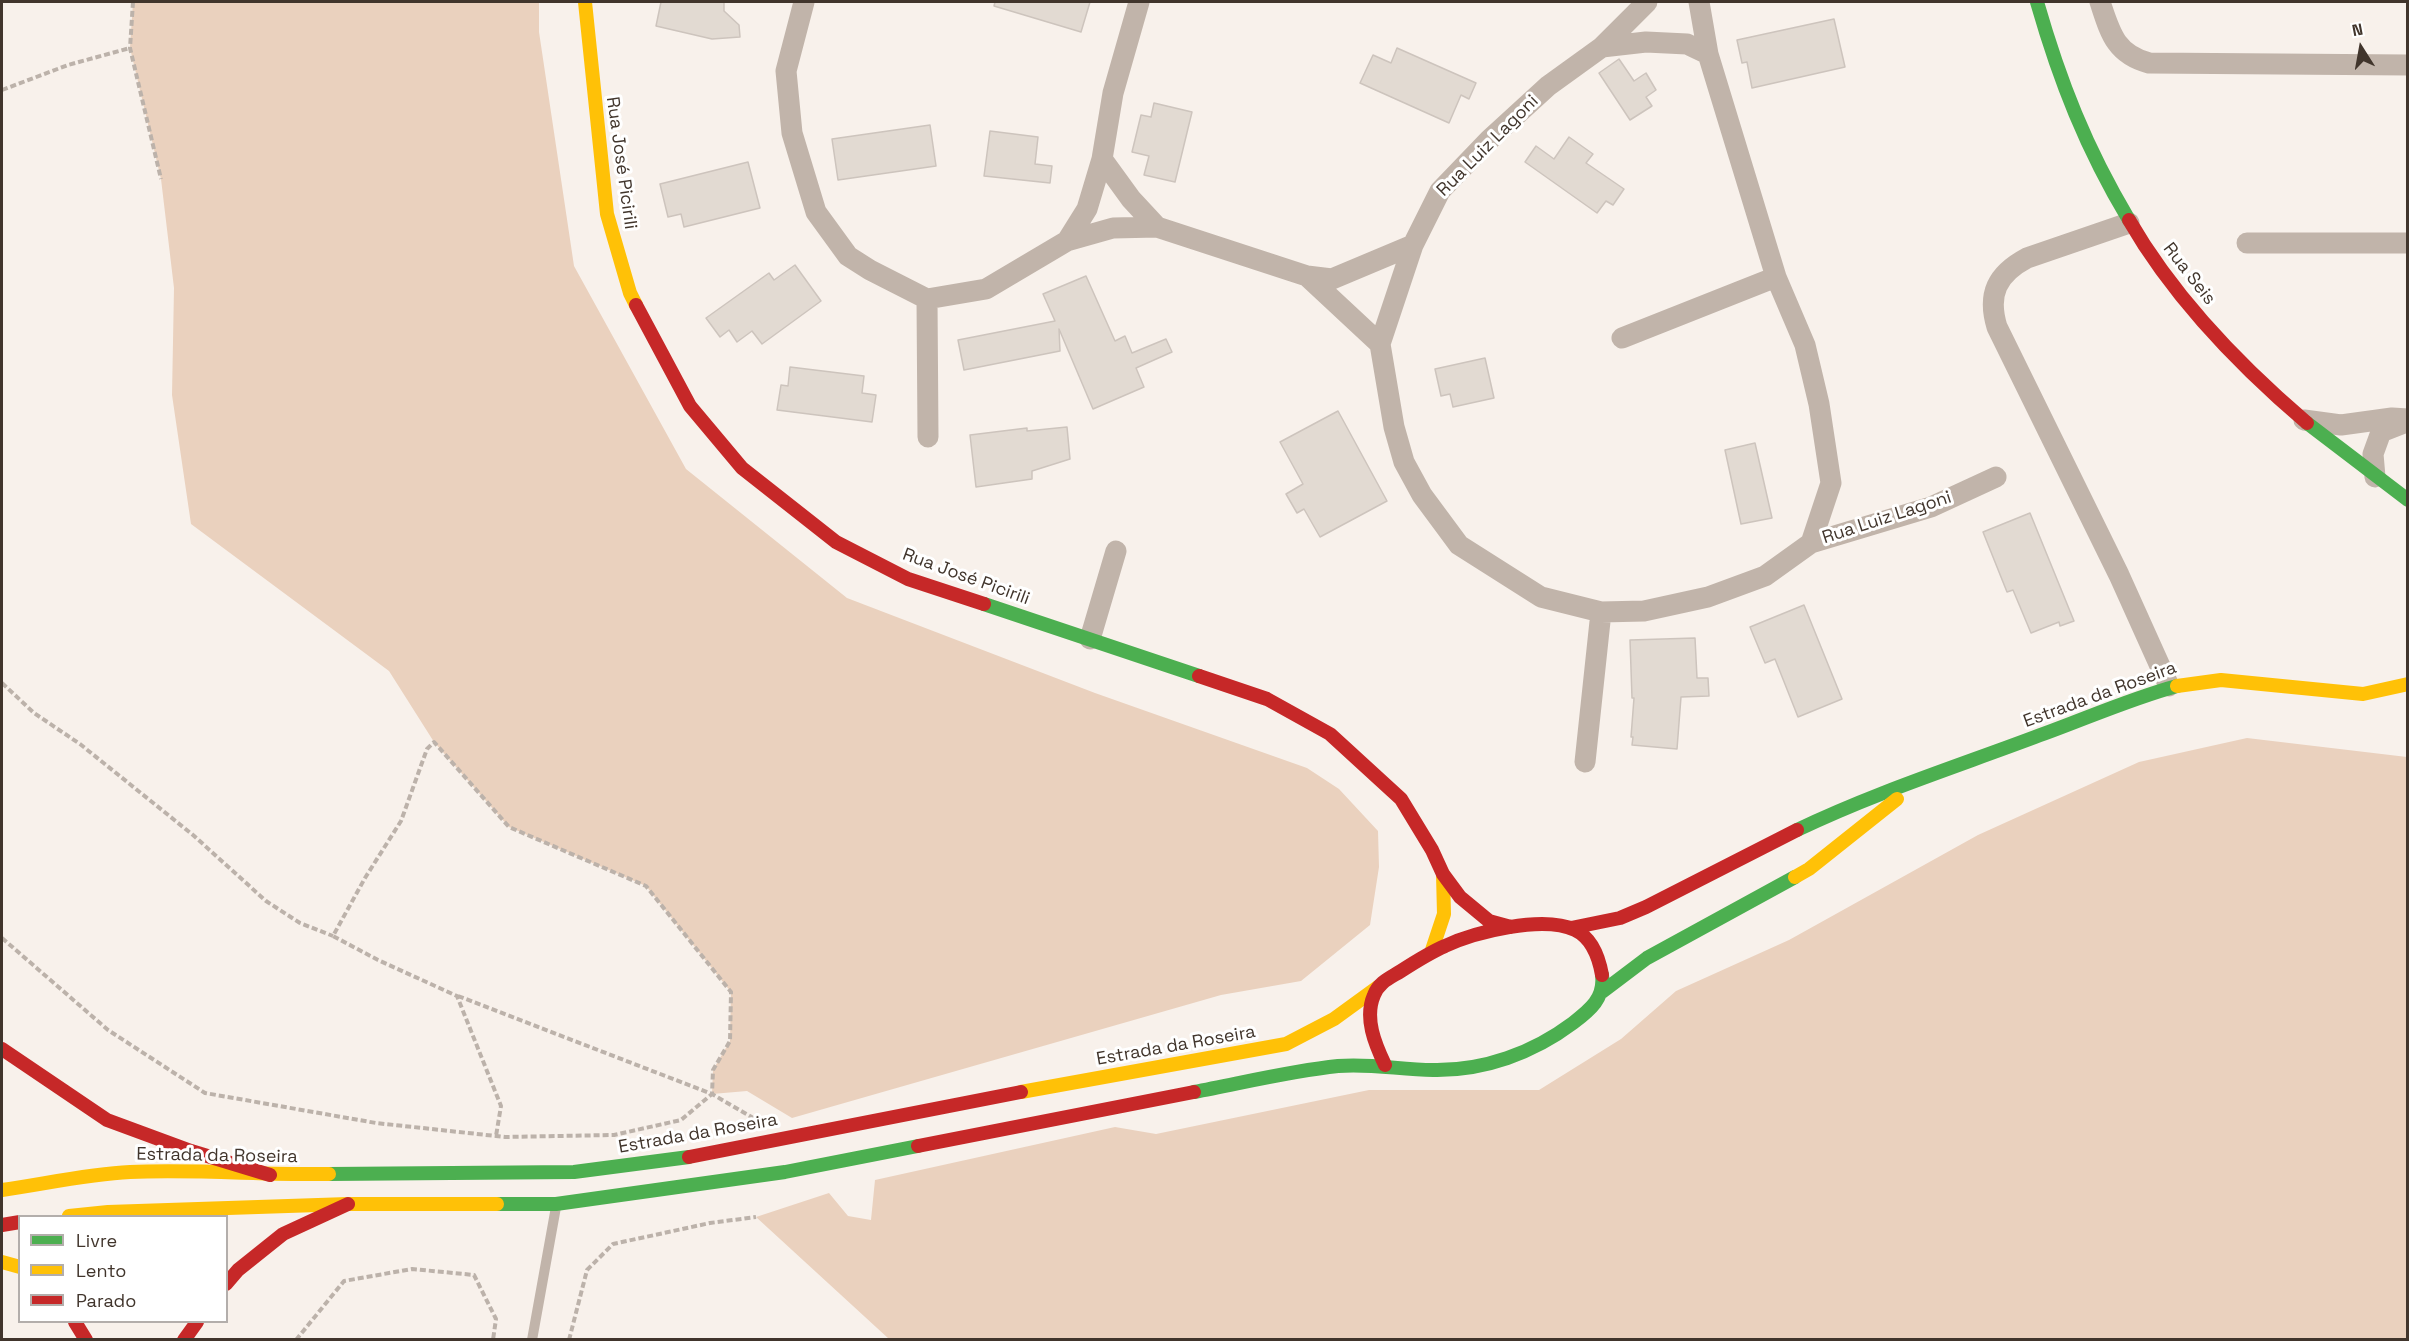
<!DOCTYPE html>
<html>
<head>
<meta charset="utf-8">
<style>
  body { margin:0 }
  #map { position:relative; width:2409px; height:1341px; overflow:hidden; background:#f8f1eb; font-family:"Space Grotesk",sans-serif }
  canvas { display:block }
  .frame { position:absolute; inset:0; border:3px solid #41352c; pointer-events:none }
  .legend { position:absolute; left:18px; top:1215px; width:210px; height:108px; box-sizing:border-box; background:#fff; border:2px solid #b3aeab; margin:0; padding:8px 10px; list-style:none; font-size:18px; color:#41352c }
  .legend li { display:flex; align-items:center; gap:12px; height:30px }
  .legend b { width:30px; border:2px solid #b3aeab }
  .north { position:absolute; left:2331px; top:18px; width:60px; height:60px; -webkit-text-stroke:4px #fff; paint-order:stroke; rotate:349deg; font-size:16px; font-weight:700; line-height:24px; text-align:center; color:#41352c }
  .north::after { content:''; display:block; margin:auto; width:21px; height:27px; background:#41352c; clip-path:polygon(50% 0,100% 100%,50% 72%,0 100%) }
</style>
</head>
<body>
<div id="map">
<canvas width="2409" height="1341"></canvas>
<div class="frame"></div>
<ul class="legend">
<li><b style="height:8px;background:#4caf50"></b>Livre</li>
<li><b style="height:8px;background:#ffc107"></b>Lento</li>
<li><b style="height:8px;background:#c62828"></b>Parado</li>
</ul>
<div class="north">N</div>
</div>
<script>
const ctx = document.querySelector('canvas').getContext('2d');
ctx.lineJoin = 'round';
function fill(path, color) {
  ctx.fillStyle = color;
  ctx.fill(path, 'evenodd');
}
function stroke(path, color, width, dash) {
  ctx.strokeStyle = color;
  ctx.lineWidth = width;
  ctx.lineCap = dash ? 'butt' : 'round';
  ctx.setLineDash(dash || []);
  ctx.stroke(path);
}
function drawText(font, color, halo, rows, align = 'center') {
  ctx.font = font + ' "Space Grotesk",sans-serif';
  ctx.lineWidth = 6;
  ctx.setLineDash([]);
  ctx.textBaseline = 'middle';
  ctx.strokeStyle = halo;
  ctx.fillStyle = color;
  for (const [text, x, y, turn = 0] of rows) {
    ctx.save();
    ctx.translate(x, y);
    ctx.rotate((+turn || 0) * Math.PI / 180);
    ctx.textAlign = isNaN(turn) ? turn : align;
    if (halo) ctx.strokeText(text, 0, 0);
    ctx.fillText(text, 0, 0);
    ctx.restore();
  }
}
fill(new Path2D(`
  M133,2H539V32L574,266L686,469L847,598L1095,693L1307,768L1339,789L1378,831L1379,867L1370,925L1301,981L1221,995L792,1118L747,1091L712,1094L713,1070L730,1041L731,992L646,886L509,827L434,742L389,671L191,524L172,395L174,288L161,179L130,48Z
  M2247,738L2407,757V1339H889L756,1217L829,1193L848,1216L871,1220L875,1180L1115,1127L1156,1134L1369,1090H1539L1621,1039L1676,991L1789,940L1978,835L2139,762Z`), '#ead1be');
const building = new Path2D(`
  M661,2H724V11L739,25L740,37L712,39L656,26Z
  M995,2H1090L1081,32L994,6Z
  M1834,19L1845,67L1752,88L1747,62L1742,63L1737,40Z
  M1397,48L1476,83L1469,99L1461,95L1449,123L1360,83L1373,55L1391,63Z
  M1619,59L1634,81L1646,73L1656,90L1646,97L1652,106L1630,120L1599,73Z
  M1154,103L1192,112L1175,182L1144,175L1149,156L1132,152L1141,115L1151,117Z
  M930,125L936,166L838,180L832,139Z
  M990,131L1038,137L1035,164L1052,166L1050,183L984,176Z
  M1569,137L1593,154L1586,163L1624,189L1613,205L1606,201L1597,213L1525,162L1536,146L1554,159Z
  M748,162L760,208L684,227L681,214L668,217L660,184Z
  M795,265L821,301L762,344L752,331L737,342L729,330L720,337L706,318L769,273L774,280Z
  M1086,276L1115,341L1125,336L1132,353L1166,339L1172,352L1136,368L1144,387L1093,409L1059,329L1060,351L964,370L958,340L1055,321L1043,294Z
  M1485,358L1494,398L1453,407L1450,394L1441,396L1435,369Z
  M790,367L864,376L862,393L876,395L872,422L777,410L781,385L788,386Z
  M1338,411L1387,501L1320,537L1304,509L1297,513L1286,494L1303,484L1280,442Z
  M1067,427L1070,459L1032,471V479L976,487L970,435L1027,428V431Z
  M1755,443L1772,518L1741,524L1725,450Z
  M2030,513L2074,621L2060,626L2059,622L2031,633L2013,590L2007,592L1983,532Z
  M1804,605L1842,699L1798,717L1775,659L1765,663L1750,627Z
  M1695,638L1697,678H1708L1709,696L1681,697L1677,749L1632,745L1633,737H1631L1634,698H1632L1630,640Z`);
fill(building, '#e2dad2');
stroke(building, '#cdc4bd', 1.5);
stroke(new Path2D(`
  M133,2L130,48L161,179
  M2,90L68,65L130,48
  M2,683L34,713L80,744L193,835L266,901L300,923L333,936
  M2,938L108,1030L205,1093L376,1123L496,1136L505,1137L614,1135L681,1120L712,1094L713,1070L730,1041L731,992L646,886L509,827L434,742L427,749L401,821L365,878L333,936L378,960L457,996L501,1106L496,1136
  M458,996L712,1094L755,1119
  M296,1340L344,1281L412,1269L474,1275L496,1319L493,1340
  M569,1340L587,1270L613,1244L710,1223L756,1217`), '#bcb2aa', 4, [6, 3]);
stroke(new Path2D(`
  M532,1340L556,1207`), '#c1b4aa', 10);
stroke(new Path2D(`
  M804,2L786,71L792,133L816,212L848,256L870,270L927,299L986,289L1067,241L1113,228L1157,227L1307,276L1380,344
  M1647,2L1602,47L1548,86L1489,140L1440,191L1413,245L1380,344L1394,427L1404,462L1422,495L1459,545L1541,597L1601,612L1644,611L1708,597L1765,576L1811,543L1931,507L1996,477
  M1699,2L1708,54L1776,277L1805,345L1819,404L1831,483L1811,543
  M2100,2C2110,32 2115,54 2149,63L2408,65
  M1602,47L1646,42L1687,44L1708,54
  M1102,159L1131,199L1157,227
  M2129,223L2027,258C1997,274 1987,294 1997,327L2119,575L2169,686
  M1067,241L1087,209L1102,159L1113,93L1139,2
  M2247,243H2408
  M1307,276L1332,279L1413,245
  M927,299L928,437
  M1622,338L1776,277
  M2304,420L2341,425L2392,418L2408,419
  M2375,477L2373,454L2381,432L2404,423
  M1090,639L1116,551
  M1585,762L1601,612`), '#c1b4aa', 21);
stroke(new Path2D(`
  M2037,2C2060,82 2086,148 2129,220
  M2307,423L2408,500
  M984,604L1199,676
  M1797,830C1874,793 1955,767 2035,737C2083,720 2129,699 2177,686
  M1602,992L1647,958L1795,877
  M1194,1092C1242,1083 1290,1071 1338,1066C1371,1063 1401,1070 1433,1070C1484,1071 1533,1053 1573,1023C1590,1010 1605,998 1602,975
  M329,1174L574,1172L689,1157
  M497,1204H556L785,1172L918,1146`), '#4caf50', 14);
stroke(new Path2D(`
  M585,2L607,214L630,293L636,305
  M2177,686L2221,680L2363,694L2408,684
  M1795,877L1809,869L1897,799
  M1432,950L1444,914L1443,874
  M1021,1092L1286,1044L1334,1019L1378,987
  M2,1190C44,1184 88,1174 130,1172C196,1169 263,1175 329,1174
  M69,1216L108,1212L348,1204H497
  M2,1262L20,1267`), '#ffc107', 14);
stroke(new Path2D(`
  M2129,220C2174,298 2239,365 2307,423
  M636,305L690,406L742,468L836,542L908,579L984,604
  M1199,676L1267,699L1330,734L1401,799L1432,850L1443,874L1460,897L1489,921L1511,927
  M1571,928L1620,918L1646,907L1797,830
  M2,1049L107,1120L191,1151L270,1175
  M1385,1065C1375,1044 1364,1018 1374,995C1379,982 1390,978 1401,971C1415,962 1429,953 1445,946C1475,932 1543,915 1575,930C1592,938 1599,958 1602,975
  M918,1146L1194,1092
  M689,1157L1021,1092
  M2,1225L20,1222
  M226,1284L238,1270L283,1234L348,1204
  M75,1322L86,1340
  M184,1340L197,1322`), '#c62828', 14);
drawText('18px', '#41352c', '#fff', [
  ["Rua Luiz Lagoni",1488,146,-45],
  ["Rua José Picirili",621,163,82],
  ["Rua Seis",2189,274,52],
  ["Rua Luiz Lagoni",1887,518,-18],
  ["Rua José Picirili",966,577,20],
  ["Estrada da Roseira",2100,695,-20],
  ["Estrada da Roseira",1176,1046,-10],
  ["Estrada da Roseira",698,1134,-10],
  ["Estrada da Roseira",217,1156,1]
]);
</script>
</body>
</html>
